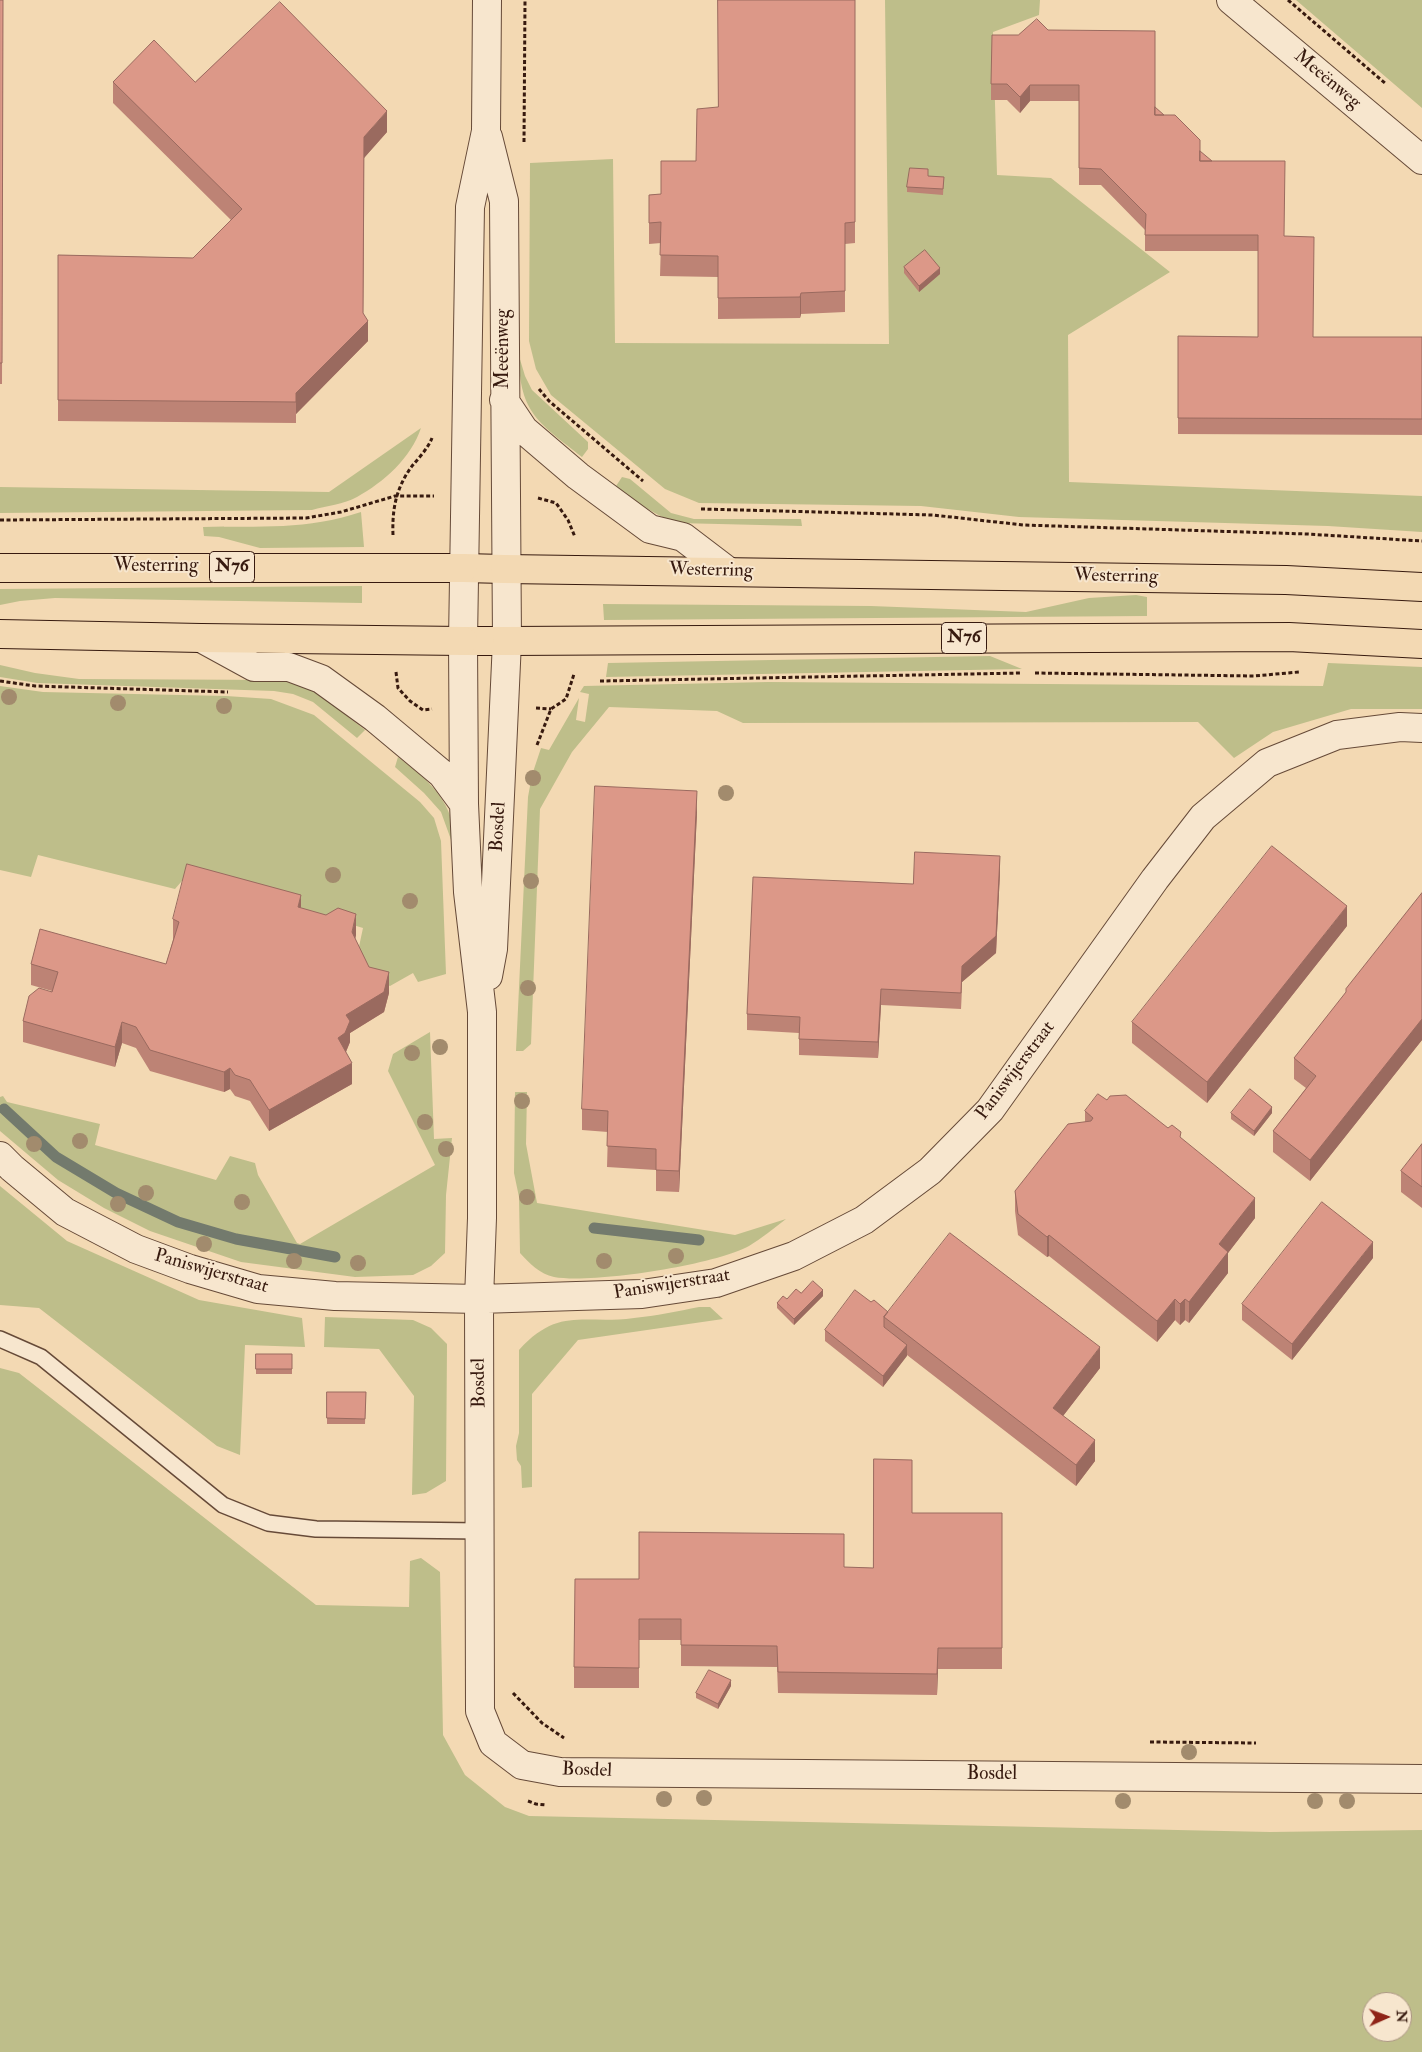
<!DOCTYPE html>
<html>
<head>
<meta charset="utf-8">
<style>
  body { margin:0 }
  #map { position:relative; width:1422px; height:2052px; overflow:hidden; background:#f3d9b3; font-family:"IM FELL Double Pica",serif }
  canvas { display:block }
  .north { position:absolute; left:1362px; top:1992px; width:50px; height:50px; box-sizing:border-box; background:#f7e6ce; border:1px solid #aa9482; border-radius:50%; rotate:88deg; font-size:14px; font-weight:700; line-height:20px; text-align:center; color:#371a0f }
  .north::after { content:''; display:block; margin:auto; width:18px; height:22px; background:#8f2418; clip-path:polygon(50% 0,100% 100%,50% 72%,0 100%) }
</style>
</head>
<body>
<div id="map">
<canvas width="1422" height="2052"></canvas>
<div class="north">N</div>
</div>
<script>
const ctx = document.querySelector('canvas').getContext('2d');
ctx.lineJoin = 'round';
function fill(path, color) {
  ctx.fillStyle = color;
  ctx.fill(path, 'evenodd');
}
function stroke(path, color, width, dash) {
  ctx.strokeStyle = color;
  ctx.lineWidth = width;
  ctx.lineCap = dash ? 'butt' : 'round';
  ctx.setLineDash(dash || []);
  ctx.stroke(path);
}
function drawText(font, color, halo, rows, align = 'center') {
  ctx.font = font + ' "IM FELL Double Pica",serif';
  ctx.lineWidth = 4;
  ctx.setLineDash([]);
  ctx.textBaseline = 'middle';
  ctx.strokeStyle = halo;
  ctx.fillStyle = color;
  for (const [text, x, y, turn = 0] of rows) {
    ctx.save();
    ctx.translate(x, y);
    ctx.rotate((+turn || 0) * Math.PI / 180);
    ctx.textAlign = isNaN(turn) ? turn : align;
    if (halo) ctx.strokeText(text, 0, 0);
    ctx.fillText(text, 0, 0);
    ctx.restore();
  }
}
fill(new Path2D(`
  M885,0H1040L1039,15L993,32L997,175L1051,178L1170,272L1068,335L1069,482L1422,496V532L1328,526L1019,517L921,506L699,503L665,489L551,395L536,369L529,341L530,163L613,159L615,343L889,344Z
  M1296,0H1422V108Z
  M519,356L525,376L532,390L588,442V449L582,457C541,424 519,414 519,356Z
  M421,428C411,458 384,482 357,497C344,504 326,506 312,510L0,513V487L329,492Z
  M622,477L630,479L671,513L694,519H801L802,526L677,523C653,514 635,502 616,486Z
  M361,512L364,547L260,548L219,537L204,536L203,527C259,526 308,530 361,512Z
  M362,586V603L55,598L20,601L0,605V589Z
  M1136,595L1147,597V616L604,620L603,604L871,606L1026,612L1089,598Z
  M990,656L1022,669L606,677L608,663Z
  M1328,663L1422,667V709H1351L1273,732L1234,758L1198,722L743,723L717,711L609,707L572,752L540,809L531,1044L523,1051H516L528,797L532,775L541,748L549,750L579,698L576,720L585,722L589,694L580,692L584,686L768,682L1323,686Z
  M0,665L35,673L79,679L280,680L308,688L324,698L365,730L357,738L313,702L293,694L274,691L37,683L0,677Z
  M0,686L43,692L226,696L271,699L314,715L420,802L434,818L441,841L446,974L418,982L413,973L390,986L372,979L357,956L363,928L187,875L175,889L38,855L31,877L0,870Z
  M398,757C421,775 443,791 452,821C454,829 453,839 454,848L441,812L424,793L395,767Z
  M430,1032L434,1139L452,1138L446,1195L445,1253L431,1266L413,1275L355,1277L241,1262L150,1231L104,1208L58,1180L0,1131V1097L3,1096L7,1102L100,1124L95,1145L216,1180L230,1156L255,1163L258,1175L297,1243L300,1244L435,1165L388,1071L393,1054Z
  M515,1092H527L526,1144L537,1203L735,1235L786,1219C774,1228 762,1238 749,1246C715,1265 592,1284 554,1277C540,1274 529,1263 520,1253L519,1197L514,1173Z
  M0,1186L67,1241L199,1300L302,1318L305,1347L245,1345L240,1455L217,1446L39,1308L0,1305Z
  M699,1307H710L723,1319L578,1340L532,1394V1487L522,1488L521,1466L517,1460L516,1446L519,1433V1350C559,1306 584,1325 634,1318C656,1316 678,1311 699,1307Z
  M325,1317L413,1320L431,1328L447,1344L446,1481L426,1493L412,1495L414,1396L379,1349L324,1347Z
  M0,1368L19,1373L316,1605L409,1607L410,1561L421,1558L440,1572L443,1735L465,1775L505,1807L529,1816L1270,1832L1422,1830V2052H0ZM1372,2002H1402V2032H1372Z`), '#bebe8a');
stroke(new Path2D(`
  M4,1109L56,1157L116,1193L178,1222L236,1239L335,1257
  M594,1228L699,1240`), '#737a6d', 11);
const lane = new Path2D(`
  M0,1339L41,1357L223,1505L268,1523L316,1529L480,1531`);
const street = new Path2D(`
  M487,0L486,131L470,207L463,641L464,804L468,892L482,1012V1218L479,1299L480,1711L493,1743L522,1765L560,1772L1422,1779
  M1231,0L1422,160
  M488,137L504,201L507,641L493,949L488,976
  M504,400L524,430L578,476L650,529L683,537L729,572
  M201,638L254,667H289L321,679L375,718L442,774L464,804
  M0,1156L12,1168L65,1212L136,1249L190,1269L258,1289L335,1296L479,1299L642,1294L716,1283L794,1256L864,1220L930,1171L990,1110L1155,879L1203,817L1267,763L1337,735L1400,727L1422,728`);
const primary = new Path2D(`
  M463,568L505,569
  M463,641H507`);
const highway = new Path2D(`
  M0,568H463
  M505,569L1286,580L1422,587
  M0,634L201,638L463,641
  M507,641L1289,637L1422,644`);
stroke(lane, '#664a38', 18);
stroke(street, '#664a38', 30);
stroke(primary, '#371a0f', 30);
stroke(highway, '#371a0f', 30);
stroke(new Path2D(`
  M1288,0L1386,84
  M524,142L525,0
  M539,389L549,401L643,481
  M538,498L556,503L568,520L575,537
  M701,509L933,515L1023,525L1307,534L1422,541
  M0,520L306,518L341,512L395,496H434
  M393,535C392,509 396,488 412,466C419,458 428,448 432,438
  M396,672L398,688L410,701L423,710L432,709
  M1035,673L1254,676L1299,672
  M0,681L35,686L228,692
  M600,681L1022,673
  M536,708L551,709
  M537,745L551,709L566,699L574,674
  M513,1693L542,1723L564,1738
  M1150,1742L1256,1743
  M528,1801L536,1804L546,1805`), '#371a0f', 3, [4, 2.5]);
stroke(lane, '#f7e6ce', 15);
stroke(street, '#f7e6ce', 28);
stroke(primary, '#f3d9b3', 28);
stroke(highway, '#f3d9b3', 28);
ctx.fillStyle = '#a28b6d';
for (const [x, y] of [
  [9,697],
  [118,703],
  [224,706],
  [533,778],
  [726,793],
  [333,875],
  [531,881],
  [410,901],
  [528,988],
  [440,1047],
  [412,1053],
  [522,1101],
  [425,1122],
  [80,1141],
  [34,1144],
  [446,1149],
  [146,1193],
  [527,1197],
  [242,1202],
  [118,1204],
  [204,1244],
  [676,1256],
  [294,1261],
  [604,1261],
  [358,1263],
  [1189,1752],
  [704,1798],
  [664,1799],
  [1123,1801],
  [1315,1801],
  [1347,1801]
]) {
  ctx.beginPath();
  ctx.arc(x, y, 8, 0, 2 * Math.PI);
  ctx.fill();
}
fill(new Path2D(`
  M0,0H3L2,384H0Z
  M855,0V243L845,244V312L801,314L800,318L718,319V277L660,276L661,243L649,244V195L661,194L696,161L718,107Z
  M1048,30L1155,107L1200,151L1284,236L1313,337H1422V435L1178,434V336L1258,337V251H1145V230L1101,185H1079V101H1030L1020,113L1007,100H991V84L1018,35Z
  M113,82H195L387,132L364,158L363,313L368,341L296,414V423L58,421V255L193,258L231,220L113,103Z
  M928,176L944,177L943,195L907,192V187Z
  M904,267L940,274L919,292L904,273Z
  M697,812L679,1192L656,1191V1170L607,1167L608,1132L582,1130V1109Z
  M1000,872L996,953L962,982L961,1009L881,1005L878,1058L799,1055V1033L747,1030V1014L913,884Z
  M1422,893V1040L1310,1181L1273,1152V1131L1306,1088L1294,1079V1058L1346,993V989Z
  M301,908L356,935L355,939L369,967L389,993L384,1012L350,1033V1042L346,1052L352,1084L269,1131L250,1101L235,1096L230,1089L224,1092L150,1071L136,1048L122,1043L115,1067L23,1042V1021L52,991L31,985V964H166L173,940V919Z
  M1347,926L1207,1103L1132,1043V1022Z
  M1107,1100L1168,1128L1181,1138L1255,1218L1228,1253V1273L1189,1323L1185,1320L1180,1325L1175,1320L1157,1342L1049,1256L1047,1257L1018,1235L1015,1211V1191L1085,1122V1111Z
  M1231,1113H1272L1254,1136L1231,1119Z
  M1422,1144V1208L1401,1192V1171Z
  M1373,1258L1292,1360L1242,1320V1304Z
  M801,1293L823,1296L794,1325L777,1308V1303Z
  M871,1302L888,1312L1100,1368L1063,1416L1095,1461L1076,1486L907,1355L883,1387L825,1341V1330Z
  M256,1354H292V1374H256Z
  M327,1392H366L365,1424H327Z
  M912,1513H1002V1669H938L937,1695L778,1693L777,1667L681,1666V1640H639V1688H574V1667L639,1579L844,1567L873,1568Z
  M731,1686L718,1709L696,1698V1693Z`), '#bd8375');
fill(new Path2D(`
  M1030,85V101L1020,113V97Z
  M387,111V132L364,158L363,326L368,321V341L296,414V393L364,137Z
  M940,268V274L919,292V286Z
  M801,293V314L800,318V297Z
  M697,791V812L679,1192V1171Z
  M1000,856V872L996,953L962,982L961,1009L962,966Z
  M301,895V916L298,907Z
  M1347,906V926L1207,1103V1082Z
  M356,914V935L352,953V932Z
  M389,972V993L384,1012L350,1033V1042L345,1054L338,1038L346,1015Z
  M881,989V1005L878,1058V1042Z
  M1422,1019V1040L1310,1181V1160Z
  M122,1022V1043L115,1067V1047Z
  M352,1063V1084L269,1131V1110Z
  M230,1068V1089L224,1092V1072Z
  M1272,1107V1113L1254,1136V1131Z
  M1255,1198V1218L1228,1253V1273L1189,1323V1302L1219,1244Z
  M1049,1235V1256L1047,1257V1237Z
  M1373,1242V1258L1292,1360V1344Z
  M823,1290V1296L794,1325V1319Z
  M1175,1299V1320L1157,1342V1321Z
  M1185,1299V1320L1180,1325V1304Z
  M907,1345V1356L883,1387V1376Z
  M1100,1347V1368L1053,1429V1408Z
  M1095,1440V1461L1076,1486V1465Z
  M938,1648V1669L937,1695V1674Z
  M731,1680V1686L718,1709V1704Z`), '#9a6a5f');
const building = new Path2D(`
  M0,0H3L2,363H0Z
  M718,0H855V222L845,223V291L801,293L800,297L718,298V256L660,255L661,222L649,223V195L661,194V161H696L697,109L718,107Z
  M280,2L387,111L364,137L363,313L368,321L296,393V402L58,400V255L193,258L242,209L113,82L154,40L195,82Z
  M1037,19L1048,30L1155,31V115H1175L1200,140V161H1285L1284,236L1314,237L1313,337H1422V419L1178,418V336L1258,337V235H1145L1146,214L1101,169L1079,168V85H1030L1020,97L1007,84H991L992,35H1018Z
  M1155,107L1164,115H1155Z
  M1200,151L1212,161H1200Z
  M910,168L928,169V176L944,177L943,189L907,187Z
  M925,250L940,268L919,286L904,267Z
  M595,786L697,791L679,1171L656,1170V1149L607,1146L608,1111L582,1109Z
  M1272,846L1347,906L1207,1082L1132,1022Z
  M915,852L1000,856L996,936L962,966L961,993L881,989L878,1042L799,1039L800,1017L747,1014L753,877L913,884Z
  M187,864L301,895L298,907L326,915L338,908L356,914L352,932L369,967L389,972L384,992L346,1015L350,1021L345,1033L338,1038L352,1063L269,1110L250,1080L235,1075L230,1068L224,1072L150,1050L136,1027L122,1022L115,1047L23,1021L29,996L39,988L52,992L58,972L31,964L40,929L166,964L179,922L173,919Z
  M1422,893V1019L1310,1160L1273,1131L1316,1076L1294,1058L1346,992V989Z
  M1250,1089L1272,1107L1254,1131L1231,1113Z
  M1098,1094L1107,1100L1110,1096L1126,1095L1168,1128L1172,1125L1181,1132L1180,1137L1255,1198L1219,1244L1228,1252L1189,1302L1185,1299L1180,1304L1175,1299L1157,1321L1049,1235L1047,1237L1018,1214L1015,1191L1068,1124L1091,1121L1093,1118L1085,1111Z
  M1422,1144V1187L1401,1171Z
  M1322,1202L1373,1242L1292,1344L1242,1304Z
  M950,1233L1100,1347L1053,1408L1095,1440L1076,1465L884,1317Z
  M813,1281L823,1290L794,1319L777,1303L783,1296L787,1299L796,1289L801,1293Z
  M855,1290L871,1302L874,1300L888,1312L884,1317V1327L907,1345L883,1376L825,1330Z
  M256,1354H292V1369H256Z
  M327,1392H366L365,1419L327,1418Z
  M874,1459L912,1460V1513H1002V1648H938L937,1674L778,1672L777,1646L681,1645V1619H639V1668L574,1667L575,1579H639V1532L844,1534V1567L873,1568Z
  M709,1670L731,1680L718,1704L696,1693Z`);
fill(building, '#dc9888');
stroke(building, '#9a6a5f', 1);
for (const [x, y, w] of [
  [232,567,45],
  [964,638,45]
]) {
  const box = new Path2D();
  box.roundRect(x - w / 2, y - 15.5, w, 31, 4);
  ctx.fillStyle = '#f7e6ce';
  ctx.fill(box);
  stroke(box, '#371a0f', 1);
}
drawText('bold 18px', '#371a0f', null, [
  ["N76",232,567],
  ["N76",964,638]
]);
drawText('19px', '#371a0f', '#f7e6ce', [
  ["Meeënweg",1327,80,40],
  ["Meeënweg",504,349,-90],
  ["Westerring",156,567],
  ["Westerring",711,571,1],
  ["Westerring",1116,577,1],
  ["Bosdel",499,827,-87],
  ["Paniswijerstraat",1016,1071,-53],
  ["Paniswijerstraat",211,1272,16],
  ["Paniswijerstraat",672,1285,-9],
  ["Bosdel",480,1383,-91],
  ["Bosdel",587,1771,2],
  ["Bosdel",992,1775]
]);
</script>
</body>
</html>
